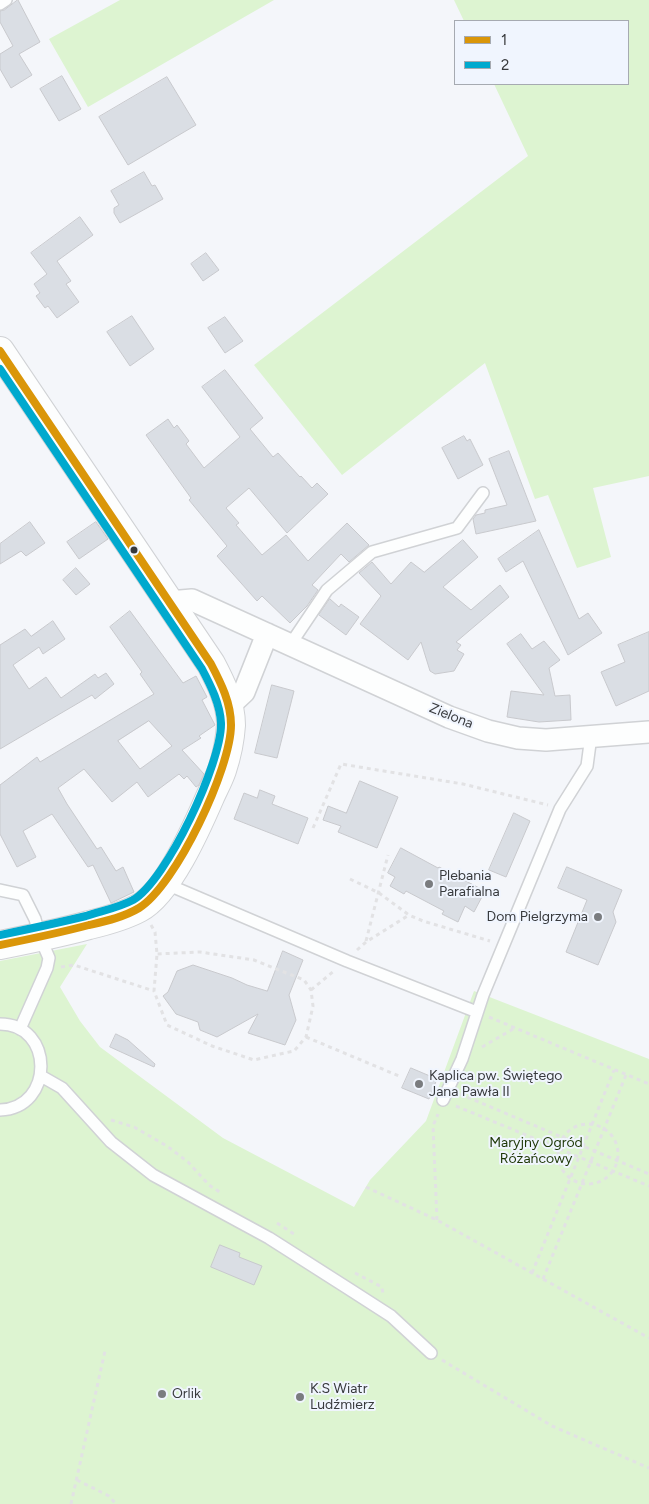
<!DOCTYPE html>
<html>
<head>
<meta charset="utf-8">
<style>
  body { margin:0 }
  #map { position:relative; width:649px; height:1504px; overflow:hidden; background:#f4f6fa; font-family:Figtree,sans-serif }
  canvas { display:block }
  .legend { position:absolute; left:454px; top:20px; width:175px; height:65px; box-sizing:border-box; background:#f0f5fe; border:1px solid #a6aab1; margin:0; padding:6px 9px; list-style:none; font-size:15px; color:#383a3d }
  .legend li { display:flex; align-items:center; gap:10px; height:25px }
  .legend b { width:25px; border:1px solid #a6aab1 }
</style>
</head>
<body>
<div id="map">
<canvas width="649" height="1504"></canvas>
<ul class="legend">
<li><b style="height:6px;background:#da9609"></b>1</li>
<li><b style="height:6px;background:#00a9ce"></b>2</li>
</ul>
</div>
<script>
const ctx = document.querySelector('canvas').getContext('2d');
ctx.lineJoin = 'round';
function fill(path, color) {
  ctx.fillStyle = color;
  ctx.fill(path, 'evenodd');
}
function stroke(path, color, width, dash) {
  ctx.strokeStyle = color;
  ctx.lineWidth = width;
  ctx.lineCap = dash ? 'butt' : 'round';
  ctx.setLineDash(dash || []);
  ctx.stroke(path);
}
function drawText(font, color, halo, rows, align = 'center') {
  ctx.font = font + ' Figtree,sans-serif';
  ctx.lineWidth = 4;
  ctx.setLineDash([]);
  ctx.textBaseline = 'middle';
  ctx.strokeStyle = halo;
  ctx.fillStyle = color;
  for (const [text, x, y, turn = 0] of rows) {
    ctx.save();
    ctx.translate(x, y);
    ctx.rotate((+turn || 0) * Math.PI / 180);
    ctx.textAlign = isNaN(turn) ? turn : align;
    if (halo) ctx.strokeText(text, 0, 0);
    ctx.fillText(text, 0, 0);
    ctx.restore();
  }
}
fill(new Path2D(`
  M120,0H274L88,107L49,39Z
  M454,0H649V476L593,488L611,557L577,568L548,495L535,499L485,363L342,475L254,365L528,156L494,84H628V21H464Z
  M87,944L60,987L80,1021L100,1047L223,1138L354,1207L370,1180L426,1121L474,991L649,1059V1504H0V961Z`), '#ddf4d1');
const building = new Path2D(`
  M18,0L40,42L19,54L32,75L11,88L0,69V54L13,46L0,22V11L4,10Z
  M62,76L81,109L59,121L40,89Z
  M167,77L196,125L128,165L99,117Z
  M144,172L152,186L155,185L163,199L120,223L114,213V208L119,205L111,191Z
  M80,217L93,235L57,261L71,281L66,284L79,302L57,318L48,306L45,308L36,296L40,293L34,284L47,274L31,253Z
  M206,253L219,270L203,281L191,264Z
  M132,316L154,349L130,366L107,332Z
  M225,317L243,341L225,353L208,328Z
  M225,370L263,418L250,429L273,457L278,453L300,477L301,476L312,488L317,483L328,494L287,533L249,488L226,508L239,523L236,525L262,555L286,535L308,561L347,523L369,545L349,562L341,554L312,585L318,590L307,606L290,623L262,596L257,601L217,556L227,546L189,500L191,498L146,435L168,419L174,428L177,425L189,441L186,444L204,468L240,437L202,387Z
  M464,436L467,441L470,439L483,465L458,479L442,448Z
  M509,451L536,521L476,534L473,519L476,515L485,513V510L507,505L489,459Z
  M30,522L45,543L26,556L21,551L0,564V544Z
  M96,522L108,539L79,559L67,542Z
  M539,530L579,619L588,613L602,633L568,655L523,561L506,572L498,559Z
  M463,540L478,557L443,587L471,610L500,585L509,597L456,642L461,645L457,650L464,654L454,671L435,674L430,671L421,642L408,660L360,624L381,596L359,573L372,562L391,584L411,562L424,572Z
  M76,568L90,584L76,595L63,580Z
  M330,599L339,607L341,604L359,617L346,635L319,615Z
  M130,611L183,683L196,676L207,697L202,700L215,725L199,736L201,738L182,750L204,774L199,785L196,787L187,776L184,779L179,774L148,797L137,782L112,802L84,769L58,788L67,804L97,849L101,847L116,871L123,867L134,892L111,903L93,865L88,867L52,814L23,831L36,857L17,867L0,834V785L37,757L40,762L154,694L140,674L142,672L110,627ZM149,721L172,746L140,769L118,741Z
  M53,621L65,639L43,654L39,647L13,665L29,689L46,677L61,698L95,674L98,678L106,673L114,684L95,699L92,695L0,749V645L25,629L31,636Z
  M649,632V691L616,706L601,672L625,662L618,645Z
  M521,634L532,649L544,641L560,660L549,668L555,696L570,695L571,720L539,722L507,717L511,691L544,695L507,644Z
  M272,685L294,691L277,758L255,753Z
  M360,781L398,797L377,848L338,832L341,826L323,820L328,806L346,813Z
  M260,790L275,796L272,804L308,818L298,844L234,819L244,793L257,798Z
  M514,813L530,821L506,877L489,870Z
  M401,848L438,868L439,867L485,891L474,912L465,906L458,922L442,914L444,911L406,891L404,894L390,886L395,877L388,873Z
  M567,867L622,890L613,912L616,922L598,965L566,952L587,900L558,888Z
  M283,951L303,960L289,995L296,1020L285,1045L248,1033L258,1014L217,1037L200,1030L198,1022L176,1014L163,996L168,992L177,971L193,965L232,978L247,985L267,991Z
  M116,1034L128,1040L155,1064L154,1067L110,1047Z
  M411,1068L437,1079L429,1099L402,1088Z
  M220,1245L240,1253L239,1257L262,1266L254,1285L211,1267Z`);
fill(building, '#dadee4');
stroke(building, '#c8c9cd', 1);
const service = new Path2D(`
  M0,4L6,0
  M290,645L327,590L372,552L457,528L483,493
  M164,883L347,961L477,1012
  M0,890L23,895L35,919L40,937L49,958L47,968L20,1029
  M0,1024C54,1024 55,1108 0,1110
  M41,1076L62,1088L111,1142L153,1175L269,1238L349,1289L391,1316L431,1353
  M443,1100L462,1059L483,995L560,809L587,766L591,736`);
const minor = new Path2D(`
  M169,602L192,600L449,717L488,731L518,738L546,740L649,732
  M229,706L244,692L267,634`);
const tertiary = new Path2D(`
  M0,351L211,664C221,683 231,703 231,725C230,740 227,755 222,770C219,779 214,788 210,797C197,827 168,893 139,908C124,916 106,921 89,925C60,933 30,939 0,945`);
stroke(service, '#d0d2d5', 14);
stroke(minor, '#d0d2d5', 24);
stroke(tertiary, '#d0d2d5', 30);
stroke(new Path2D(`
  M313,828L341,764L463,784L548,805
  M350,879L379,893L409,915L423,921L490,941
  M151,925L155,932L157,954L154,991L167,1025L212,1046L254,1060L280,1054L294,1051L306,1037L313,1006L311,990L304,980L254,960L200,952L157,954
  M366,941L388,855
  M357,950L366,942L409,915
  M61,967L74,965L154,991
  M311,990L334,971
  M489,1017L649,1084
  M306,1037L399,1076
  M482,1047L513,1029
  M460,1094L649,1174
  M456,1106L649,1186
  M111,1120L134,1127L167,1146L188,1162L209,1185L221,1193
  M558 1154a30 30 0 1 1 60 0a30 30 0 1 1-60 0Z
  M366,1187L437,1220L649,1338
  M437,1220L433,1126L438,1114
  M277,1223L297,1236
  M355,1273L382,1287L383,1295
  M532,1273L614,1070
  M543,1279L626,1075
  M442,1360L552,1426L649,1468
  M77,1480L109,1496L116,1504
  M71,1504L105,1351`), '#e2e2e4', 3, [4, 4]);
stroke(service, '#fdfefe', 11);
stroke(minor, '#fdfefe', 21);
stroke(tertiary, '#fdfefe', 28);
stroke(new Path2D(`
  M0,351L211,664C221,683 231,703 231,725C231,768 176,885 139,908C124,917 106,921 89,925C59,933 30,939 0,945`), '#da9609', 8);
stroke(new Path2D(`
  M0,369L202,669C211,686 220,704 221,723C222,762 167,880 133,900C118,908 101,911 86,916C57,923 29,929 0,935`), '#00a9ce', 8);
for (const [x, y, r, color] of [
  [134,550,4.5,"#383a3d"],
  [429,884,5,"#7a7c7f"],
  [598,917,5,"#7a7c7f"],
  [419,1084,5,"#7a7c7f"],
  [162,1394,5,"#7a7c7f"],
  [300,1397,5,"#7a7c7f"]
]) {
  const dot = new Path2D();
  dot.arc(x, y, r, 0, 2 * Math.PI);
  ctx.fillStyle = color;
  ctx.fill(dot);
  stroke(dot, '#f0f5fe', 2);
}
drawText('14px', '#383a3d', '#f0f5fe', [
  ["Zielona",451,716,22]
]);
drawText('14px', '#383a3d', '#f0f5fe', [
  ["Plebania",439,876],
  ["Parafialna",439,892],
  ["Dom Pielgrzyma",588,917,"right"],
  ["Kaplica pw. Świętego",429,1076],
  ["Jana Pawła II",429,1092],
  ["K.S Wiatr",310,1389],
  ["Ludźmierz",310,1405],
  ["Orlik",172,1394]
], 'left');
drawText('14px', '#1e3806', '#f0f5fe', [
  ["Maryjny Ogród",536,1143],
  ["Różańcowy",536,1159]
]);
</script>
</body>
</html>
